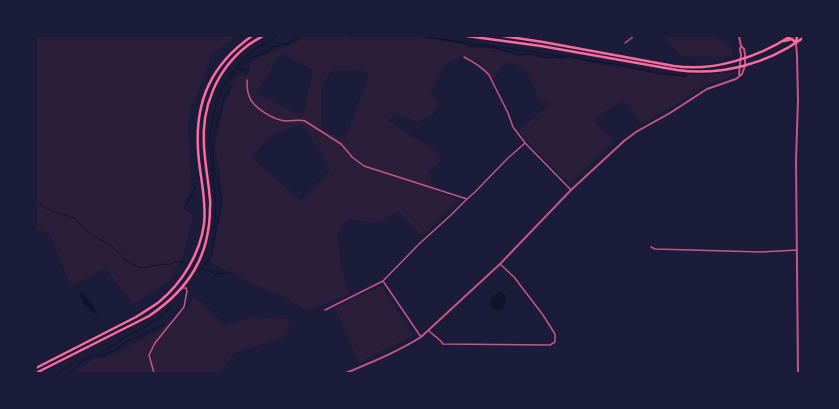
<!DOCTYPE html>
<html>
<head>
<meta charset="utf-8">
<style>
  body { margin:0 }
  #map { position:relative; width:839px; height:409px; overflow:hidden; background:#1b1b3a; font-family:"PT Sans Narrow",sans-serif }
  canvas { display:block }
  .frame { position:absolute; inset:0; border:37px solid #1b1b3a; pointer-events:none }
</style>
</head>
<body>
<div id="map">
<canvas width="839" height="409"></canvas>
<div class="frame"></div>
</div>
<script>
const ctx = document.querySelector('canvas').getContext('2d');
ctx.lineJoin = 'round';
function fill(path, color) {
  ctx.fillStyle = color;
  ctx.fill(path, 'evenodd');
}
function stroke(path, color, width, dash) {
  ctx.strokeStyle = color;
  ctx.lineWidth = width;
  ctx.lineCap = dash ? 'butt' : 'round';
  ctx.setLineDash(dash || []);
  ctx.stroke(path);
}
fill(new Path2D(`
  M36,36H235L231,40L211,56L195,100L190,109L188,128L191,185V193L185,203L186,210L193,216L182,259L170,281L130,306L129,300L106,269L71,286L49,233L36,229Z
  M304,36H342L350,38L362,36H400L415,37L461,43L470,47L498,49L518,56L529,55L543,58L546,57L561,59L570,58L598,64L684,77H687V75H706L735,72L728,78L706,84L675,105L640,125L630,105L620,102L598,117L595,121L614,142L570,184L535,150L519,130L549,105L547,101L540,102L528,73L517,65L505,63L493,80L480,62L463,56L443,66L431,92L439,103L433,115L418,122L394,114L388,121L434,149L442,160L428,172L435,191L458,200L423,236L399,212L376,223L348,219L338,234L341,268L350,294L307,311L279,294L260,288L210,262L214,248L223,201L220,176L215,147L223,107L237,76L248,75L251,62L270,52L294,44ZM281,53L313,70L303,116L256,93ZM362,70L369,74L345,140L325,131L321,123V86L331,71ZM302,124L309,134L330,170L301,201L251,157L270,136Z
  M663,36H712L716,38L722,40L732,49L733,55C715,58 698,58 680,55Z
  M382,286L413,336L359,363L334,307Z
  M194,296L200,301L224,325L255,317L291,319L283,338L234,353L221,373H73L94,358H106L158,331L189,306Z`), '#2a1e3b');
fill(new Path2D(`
  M82,292C87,299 94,305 97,313L96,314C88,309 81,303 80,293Z
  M501,292L505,295L506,300L503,309L498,311C485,306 490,296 501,292Z`), '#12122b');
stroke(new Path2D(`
  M420,36L462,43L469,46H486L502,50L518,55L530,54L549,58L569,56L591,61L614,64L656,73L686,76
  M441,39L536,52L560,56
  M238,70L249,69
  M227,84L236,70L248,59L268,52L272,47L286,44L301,36
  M36,202L54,212L65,215L76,219L80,225L96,238L101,240L110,245L121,255L127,262L135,265L141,268L163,264L170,265L175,262L183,261
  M184,209C187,201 192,195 195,187
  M216,227L218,220L220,209V206L222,201L219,192V185L214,170L213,155V147L212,141L219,115L220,114L224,97L228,93L230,87
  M199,269L208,270L215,274L229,272L234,274
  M202,269L212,253L215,232L214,228L216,203L209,141L216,104L226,80L244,58L260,46L279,36
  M99,356H104L110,352L116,350L128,340L139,337L153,329L164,325
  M57,373L71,365
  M69,373L75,367L91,356L94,355L98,356C102,350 106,349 111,346C120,341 128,334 138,331L163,315L170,307`), '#12122b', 1);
stroke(new Path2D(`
  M625,43L634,36
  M464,57C474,62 482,67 489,75L508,113L513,127L526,144L571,190
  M247,80C247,85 247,91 249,96C253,108 274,120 286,121C293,121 299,119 305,121L341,144L348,152L352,157L364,166L467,199
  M651,247L655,249L761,252L797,250
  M383,281L421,337
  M325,310L383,281L419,244L451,215L467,199L475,192L507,159L525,143
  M429,331C433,335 440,339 443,344L550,345L555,342V334L543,315L514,277L500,264
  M154,373L149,355L155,343L184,307L187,291L186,288H182`), '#c65784', 1.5);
stroke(new Path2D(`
  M796,43L797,56L798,100L796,160L798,373
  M740,76L739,74L741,55L740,49L741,46
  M346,373C372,362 397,352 421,337L500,264L571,190L624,141L636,132L670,113L707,89L736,79L742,74L745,66V54L744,49L741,46L739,36`), '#c65784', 2);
stroke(new Path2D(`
  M467,36L541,46L677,70C721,76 767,64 803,38
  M503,36L543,42L674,66C714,72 758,57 791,36
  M784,41L792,39L796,43
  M796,43L797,36
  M36,368L136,317C144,312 152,307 159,302C182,283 200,254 204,224C207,199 199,174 198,149C195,100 212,64 252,36
  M36,373L149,316C189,289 210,256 210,207C211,201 209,195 209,189C207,175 205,161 204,147C201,108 216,70 247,46C252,42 258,39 263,36`), '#ff6b9d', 2.5);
</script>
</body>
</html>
